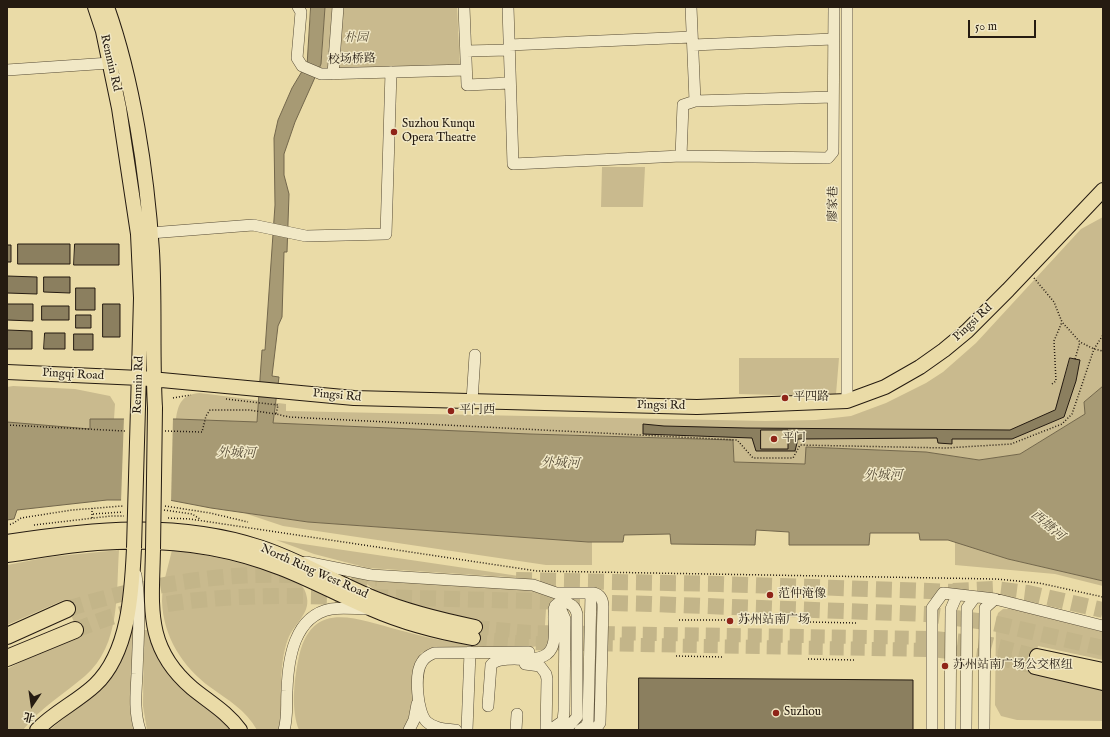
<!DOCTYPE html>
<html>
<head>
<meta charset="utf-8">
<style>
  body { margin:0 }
  #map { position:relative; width:1110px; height:737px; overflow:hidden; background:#eadba7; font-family:"IM FELL English","Noto Serif SC",serif }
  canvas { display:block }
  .frame { position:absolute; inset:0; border:8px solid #251b11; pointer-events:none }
  .north { position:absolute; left:12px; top:685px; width:40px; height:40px; -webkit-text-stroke:3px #f1e8c6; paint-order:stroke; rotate:193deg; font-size:11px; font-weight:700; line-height:16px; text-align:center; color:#251b11 }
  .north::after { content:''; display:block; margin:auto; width:14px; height:18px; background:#251b11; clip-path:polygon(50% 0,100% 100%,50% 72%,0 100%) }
  .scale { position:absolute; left:968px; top:20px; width:68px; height:18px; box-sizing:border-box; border:2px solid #251b11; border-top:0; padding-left:5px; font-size:12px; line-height:14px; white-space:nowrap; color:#251b11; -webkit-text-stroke:3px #f1e8c6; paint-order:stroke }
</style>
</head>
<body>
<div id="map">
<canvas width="1110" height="737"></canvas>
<div class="frame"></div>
<div class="north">北</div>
<div class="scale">50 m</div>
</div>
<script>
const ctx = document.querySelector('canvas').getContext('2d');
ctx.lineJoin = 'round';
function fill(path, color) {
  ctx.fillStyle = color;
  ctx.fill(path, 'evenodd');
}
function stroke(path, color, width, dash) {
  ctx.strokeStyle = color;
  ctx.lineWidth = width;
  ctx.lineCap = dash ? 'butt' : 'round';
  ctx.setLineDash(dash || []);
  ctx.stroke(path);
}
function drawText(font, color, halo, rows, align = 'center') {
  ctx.font = font + ' "IM FELL English","Noto Serif SC",serif';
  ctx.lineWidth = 3;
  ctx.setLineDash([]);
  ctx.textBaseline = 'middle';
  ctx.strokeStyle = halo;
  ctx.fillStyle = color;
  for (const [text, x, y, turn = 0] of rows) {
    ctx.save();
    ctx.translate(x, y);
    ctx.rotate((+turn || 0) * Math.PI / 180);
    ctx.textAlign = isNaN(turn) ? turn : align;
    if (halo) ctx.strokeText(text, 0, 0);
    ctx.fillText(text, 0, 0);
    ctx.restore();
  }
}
fill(new Path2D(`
  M325,7H457L460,67L319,71L322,56Z
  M602,167H645L643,207H601Z
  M1103,217V386L1084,402L1085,414L1020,454L979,460L926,452L806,447V464L734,462L733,440L530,434L176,419C178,403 183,394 200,393L286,404V411L765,421L816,420L851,416L886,403L926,383L943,372L976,343L1081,229Z
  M739,358H839L836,394L817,396L739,394Z
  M13,386L75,389L110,396L115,404L114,419H91L90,429L7,422V387Z
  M244,513L308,522L592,542V565H546L465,553L283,526Z
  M276,540L539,579L368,568L314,554Z
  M955,541L1008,559L1103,581V586L1055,574L955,565Z
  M119,550C116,593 121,645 85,676C64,694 40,708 23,730H7V669L50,647L80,635L64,600L7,625V565L49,557Z
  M172,550C208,555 244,562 279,575C285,577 294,579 299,583C304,587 306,592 307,598C310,614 293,625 288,639C278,665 282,702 281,730H257C246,710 228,700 210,687C183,667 163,637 162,601C162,585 168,567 172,550Z
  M366,579L527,588L547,594L544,640L538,646L526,648L443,647L428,649L421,653L416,664L415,696L405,730H299C291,710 294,682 298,661C310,597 356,619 399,630C424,637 451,643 477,645L482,621C456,615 385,601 367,584Z
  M1003,609H1012L1103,632V660L1038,646L1032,672L1103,689V721L1017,720L1001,716L995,705L996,620L998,613Z
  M130,628H134L135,730H50C91,693 119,689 130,628Z
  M144,630H149C159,682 200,695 233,730H147L143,706Z`), '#c9ba8e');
const water = new Path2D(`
  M311,7H325L321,64L295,122L284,154V175L289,194L287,252H284L282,317L278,326L272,376L279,377L273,423L530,434L733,440L734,462L805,464L806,447L926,452L979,460L1020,454L1085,414L1084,402L1103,386V581L1008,559L948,540H920L919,533H870L869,545H789V532L756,530L755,545L671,544L670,534L624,535L623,542H588L308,522L211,508L169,500H107L17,510L14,519L7,520V422L90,429V419H176L257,422L262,350H265L275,205L274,138L278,120L292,88L307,63Z`);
fill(water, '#a79a74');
stroke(water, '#73674c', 1);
fill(new Path2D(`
  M124,417H173L171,503L121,502Z`), '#eadba7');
const building = new Path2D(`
  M18,244H70V264H18Z
  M75,244H119V265H74Z
  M7,245H11V262H7Z
  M7,276L37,277V294L7,293Z
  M44,277H70V293L44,292Z
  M76,288H95V310H76Z
  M7,304H33V321L7,320Z
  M103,304H120V337H103Z
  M42,306H69V320H42Z
  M76,315H91V328H76Z
  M7,330L32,331V349H7Z
  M45,333H65V349H44Z
  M74,334H93V350H74Z
  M1070,358L1080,360L1076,381L1064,417L1012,439H952V444L938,443L937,438L798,439L795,451H756L752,438L643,434V424L664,426L746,428L1010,430L1055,410Z
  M761,430H788V449H761Z
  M639,678L913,680V730H639Z`);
fill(building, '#8b7f5f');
stroke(building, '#251b11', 1);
stroke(new Path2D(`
  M475,627L529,632L934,638L991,644L1037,656
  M473,638L527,643L932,650L991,657L1035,667`), '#c3b589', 14, [14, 7]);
stroke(new Path2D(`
  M516,580L720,584L958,592
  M953,591L995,589L1028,593L1103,610
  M372,597L651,604L926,614L993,623L1103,648
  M67,609C127,590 190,578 252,575C293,574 335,577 377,578
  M75,630C89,625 103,619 118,615C189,594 275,595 349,597`), '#c3b589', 16, [16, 8]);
const minor = new Path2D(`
  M298,7L301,12L297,58L302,66L321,74L466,70
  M464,7L467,85L510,83
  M508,7L513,164L681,156L828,158L833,152L834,7
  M691,7L695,101
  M847,7V401
  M509,45L692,37
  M693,45L833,39
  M466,51L509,50
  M7,70L110,63
  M333,74L338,7
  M681,156L683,105L695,101L833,97
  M150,233L253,225L306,236L386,234L391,72
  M472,401L475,355
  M306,562L371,575L533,585L556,593H594C601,595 603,600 603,607L600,723L595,730
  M136,575C141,608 138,641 137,674C136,693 134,712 140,730
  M525,664L540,666L546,674L547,679L546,730
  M488,706L491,665C501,653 532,665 547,654C560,644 551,619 555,606C563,598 575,604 577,614V717L570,725L551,730
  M553,728L563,721L564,711L565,619L561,610L554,609
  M284,730C288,717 286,704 287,691C288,659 294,616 331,609C343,607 356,609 368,609
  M409,730L414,720L417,704
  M456,730C446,729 435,729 427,722C417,713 414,673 422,662C425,657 429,655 434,653L529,652
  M467,730L470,652
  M516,730L517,714
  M580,730L586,726L588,722L591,593
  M932,730V608L943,593L995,599L1103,626
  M950,730L951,609L957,595
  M966,730L967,608L975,597
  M984,730L985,608L995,599`);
const major = new Path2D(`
  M95,7L103,31L119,108L138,234L141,298L138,407
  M107,7C133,80 147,173 152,251C155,303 152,356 155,408
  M7,372L140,378L354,398L697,407L847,401L885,387L920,367L944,350L967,331L1008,290L1103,190
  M7,542C91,529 177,520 259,547C300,560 336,583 376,599C408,612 441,620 475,627
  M153,549C152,606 144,647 192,688C209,702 227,712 240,730
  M7,555C37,551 67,545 97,543C159,538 223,545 281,568C312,580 341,596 372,609C404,623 439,632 473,638
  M1037,656L1103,670
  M1035,667L1103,683
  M37,730C54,712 77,702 95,685C129,653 132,592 134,548`);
const highway = new Path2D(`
  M7,636L67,609
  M7,658L75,630`);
stroke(minor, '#564b36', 12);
stroke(major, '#251b11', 16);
stroke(highway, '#251b11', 18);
stroke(new Path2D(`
  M1034,278L1054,302L1062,322L1080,342L1094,349L1103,351
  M1075,359L1080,342
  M1052,384L1056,381L1054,341L1062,322
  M173,398L191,395
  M226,399L278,405L276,414L289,417L737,440L753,458H793L800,445L946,448L1011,444L1062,424L1072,414L1094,349L1103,335
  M7,425L125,431
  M165,431L202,432L206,416L210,410H249L276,414
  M165,506L210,513L248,522
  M164,510L192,514L200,519
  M93,514L123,512
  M92,518V508
  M168,518L190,519L537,571L996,579L1039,583L1103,597
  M7,525L12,524L21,518L72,510L123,506
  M34,525L111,516H124
  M679,620H726
  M810,622L857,623
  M676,656L724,657
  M808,659L855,660`), '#251b11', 1.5, [1, 2]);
stroke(minor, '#f1e8c6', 11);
stroke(major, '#eadba7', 14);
stroke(highway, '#eadba7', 16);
const majorBridge = new Path2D(`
  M134,548L138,407
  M153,549L155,408`);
stroke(majorBridge, '#251b11', 16, []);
stroke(majorBridge, '#eadba7', 14);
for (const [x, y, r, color] of [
  [394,132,4,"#8f2418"],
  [785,398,4,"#8f2418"],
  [451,411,4,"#8f2418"],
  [774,439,4,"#8f2418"],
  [770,595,4,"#8f2418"],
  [730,621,4,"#8f2418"],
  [945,666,4,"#8f2418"],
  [776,713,4,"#8f2418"]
]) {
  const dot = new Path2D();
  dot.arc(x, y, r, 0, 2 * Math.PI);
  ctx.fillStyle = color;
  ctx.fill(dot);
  stroke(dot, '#f1e8c6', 1.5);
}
drawText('italic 12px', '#564b36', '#f1e8c6', [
  ["朴园",356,39]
]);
drawText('12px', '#251b11', '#f1e8c6', [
  ["校场桥路",352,60,-2],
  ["Renmin Rd",110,63,77],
  ["廖家巷",834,204,-89],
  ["Pingsi Rd",973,323,-43],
  ["Pingqi Road",73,375,3],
  ["Renmin Rd",139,385,-88],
  ["Pingsi Rd",337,396,5],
  ["Pingsi Rd",661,406,1],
  ["North Ring West Road",314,572,24]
]);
drawText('12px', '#251b11', '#f1e8c6', [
  ["Suzhou Kunqu",402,125],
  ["Opera Theatre",402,139],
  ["平四路",793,398],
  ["平门西",459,411],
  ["平门",782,439],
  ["范仲淹像",778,595],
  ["苏州站南广场",738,621],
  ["苏州站南广场公交枢纽",953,666],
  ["Suzhou",784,713]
], 'left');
drawText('italic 13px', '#594e39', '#f1e8c6', [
  ["外城河",236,454,1],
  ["外城河",560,464,2],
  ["外城河",883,476],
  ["西塘河",1047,526,40]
]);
</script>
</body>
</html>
